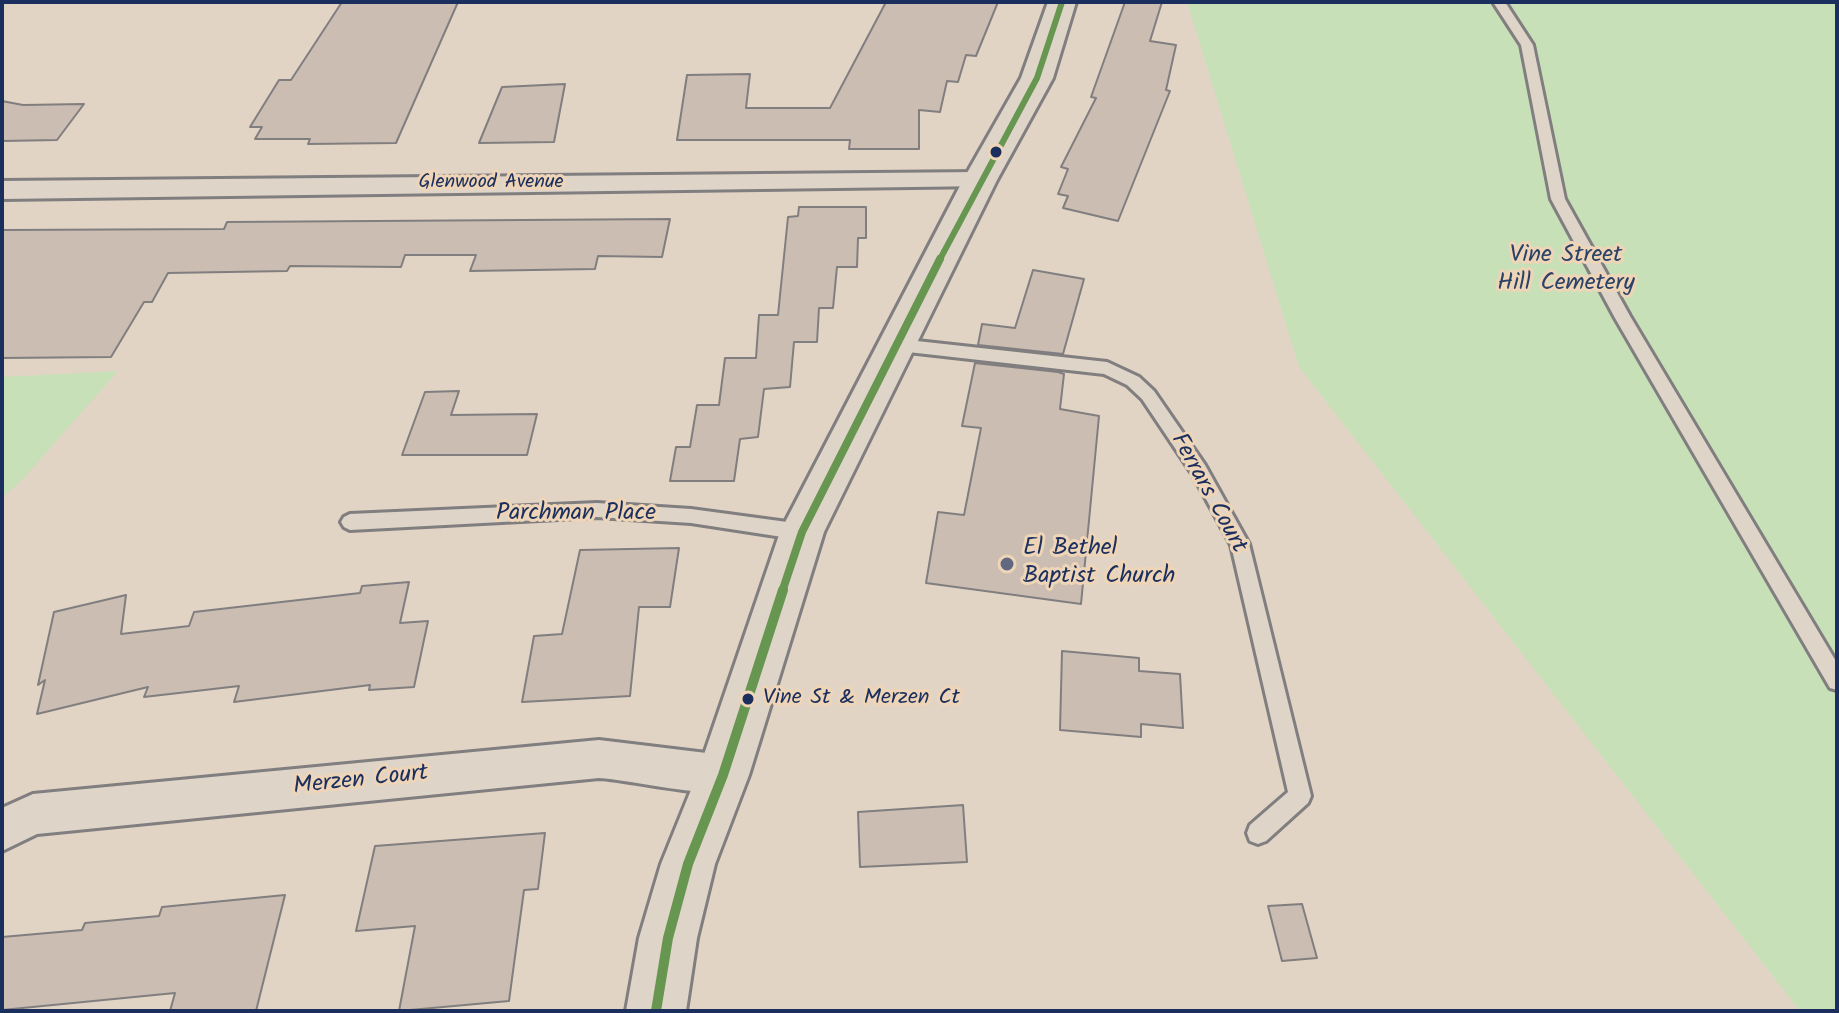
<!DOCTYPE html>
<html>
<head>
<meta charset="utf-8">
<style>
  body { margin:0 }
  #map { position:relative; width:1839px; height:1013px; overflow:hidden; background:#e2d4c4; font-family:Kalam,sans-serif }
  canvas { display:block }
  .frame { position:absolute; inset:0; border:4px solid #1b2f5e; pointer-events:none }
</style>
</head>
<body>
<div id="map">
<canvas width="1839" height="1013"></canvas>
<div class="frame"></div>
</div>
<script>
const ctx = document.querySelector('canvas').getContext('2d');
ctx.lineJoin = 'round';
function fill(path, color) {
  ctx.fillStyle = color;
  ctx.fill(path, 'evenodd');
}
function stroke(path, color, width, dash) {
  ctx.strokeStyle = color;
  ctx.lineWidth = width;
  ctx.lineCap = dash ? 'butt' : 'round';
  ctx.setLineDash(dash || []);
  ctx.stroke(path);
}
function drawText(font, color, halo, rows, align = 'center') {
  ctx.font = font + ' Kalam,sans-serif';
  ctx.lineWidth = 6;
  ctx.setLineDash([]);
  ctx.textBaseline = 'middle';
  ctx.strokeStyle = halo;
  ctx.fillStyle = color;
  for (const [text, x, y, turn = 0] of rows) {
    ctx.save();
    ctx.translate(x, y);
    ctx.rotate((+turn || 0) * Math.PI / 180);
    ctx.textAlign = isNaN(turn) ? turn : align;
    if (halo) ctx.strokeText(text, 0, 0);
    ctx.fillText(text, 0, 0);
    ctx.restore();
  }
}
fill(new Path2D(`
  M1187,2H1837V1011H1800L1299,367Z
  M118,371L22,480L2,498V377Z`), '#c7e0b8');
const building = new Path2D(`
  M342,2H458L396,143L308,144L310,139H255L262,127H250L279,80H291Z
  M886,2H998L976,56L966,55L958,82L947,81L940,112L919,110V149H849L850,140H677L687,75L750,74L746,108H830Z
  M1125,2H1162L1150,41L1176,45L1166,90L1170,91L1118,221L1063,208L1068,196L1058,194L1068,169L1061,167L1096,98L1091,97Z
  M565,84L554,142L479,143L502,87Z
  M2,101L23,105L84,104L57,140L2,141Z
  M799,207H866V238H858L857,267H837L833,308H819L817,342H794L790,387L764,389L758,437L740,439L734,481H670L676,447H690L697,405H719L725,358H756L759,315H778L788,217L798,216Z
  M670,219L662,257L598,256L595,269L470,271L476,255H405L401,267L290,266L287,271L168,273L152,302H144L111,357L2,358V230L224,229L227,222Z
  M1033,270L1084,279L1063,354L978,345L982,324L1015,328Z
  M975,363L1058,372L1064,374L1060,409L1099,416L1081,604L926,583L938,512L964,515L981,428L962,426Z
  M459,391L451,415L537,414L527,455H402L425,392Z
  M679,548L670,607H639L630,696L522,702L534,636L562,634L580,550Z
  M409,582L400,623L428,621L414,687L369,690L370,685L234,702L239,686L144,697L148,687L37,714L45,680L38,685L54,612L126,595L121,634L189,626L194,612L360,593L362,586Z
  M1062,651L1139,658V671L1180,674L1183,728L1141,724V737L1060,730Z
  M963,805L967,862L860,867L858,812Z
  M545,833L538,889L524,890L509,1001L399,1011L415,926L356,931L375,846Z
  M285,895L256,1011H170L175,993L2,1010V937L82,930L85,923L159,916L162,907Z
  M1302,904L1317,958L1282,961L1268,906Z`);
fill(building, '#cbbdb1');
stroke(building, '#817e80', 2);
const lane = new Path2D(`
  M1493,2H1505L1533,45L1565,199L1630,316L1837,663V690L1830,688L1615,318L1551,199L1521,45Z
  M899,339L1107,362L1139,377L1154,391L1205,465L1249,544L1311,796L1308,803L1266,841L1258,844L1250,841L1247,833L1250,825L1288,792L1231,545L1193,475L1142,399L1127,385L1104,374L899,351L891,345Z
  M597,503L691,509L802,524L808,527L811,532L808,537L802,540L691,523L597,517L350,530L344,527L341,522L344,517L350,514Z`);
const street = new Path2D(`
  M980,172L989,174L993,180L989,186L2,199V181Z
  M599,740L723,755L737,761L743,775L737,789C710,800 634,780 599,778L37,834L2,851V808L33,794Z`);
const secondary = new Path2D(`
  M1048,2H1076L1053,78L997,180L824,532L749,775L715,864L697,938L686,1011H626L639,938L661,864L697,775L780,532L963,180L1021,78Z`);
stroke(lane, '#817e80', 6);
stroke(street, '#817e80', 6);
stroke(secondary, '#817e80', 6);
fill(lane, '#ded4c8');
fill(street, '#ded4c8');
fill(secondary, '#ded4c8');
stroke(new Path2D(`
  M939,261L1037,78L1062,2`), '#66964f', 6);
stroke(new Path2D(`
  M782,592L802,532L940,259`), '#66964f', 8);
stroke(new Path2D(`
  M656,1011L668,938L688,864L723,775L783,590`), '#66964f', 10);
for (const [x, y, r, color] of [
  [996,152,7,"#1b2f5e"],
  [1007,564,8,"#616982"],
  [748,699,7,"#1b2f5e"]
]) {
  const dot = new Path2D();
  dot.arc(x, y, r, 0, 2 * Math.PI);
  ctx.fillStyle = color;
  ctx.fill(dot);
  stroke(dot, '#efd5b7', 3);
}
drawText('20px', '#1b2f5e', '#efd5b7', [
  ["Glenwood Avenue",491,184]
]);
drawText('22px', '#1b2f5e', '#efd5b7', [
  ["Vine St & Merzen Ct",763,699]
], 'left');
drawText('24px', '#2a4266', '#efd5b7', [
  ["Vine Street",1566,257],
  ["Hill Cemetery",1566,285]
]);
drawText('24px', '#1b2f5e', '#efd5b7', [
  ["Ferrars Court",1207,494,61],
  ["Parchman Place",576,515],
  ["Merzen Court",361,782,-6]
]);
drawText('24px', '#1b2f5e', '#efd5b7', [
  ["El Bethel",1023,550],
  ["Baptist Church",1023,578]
], 'left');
</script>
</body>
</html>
